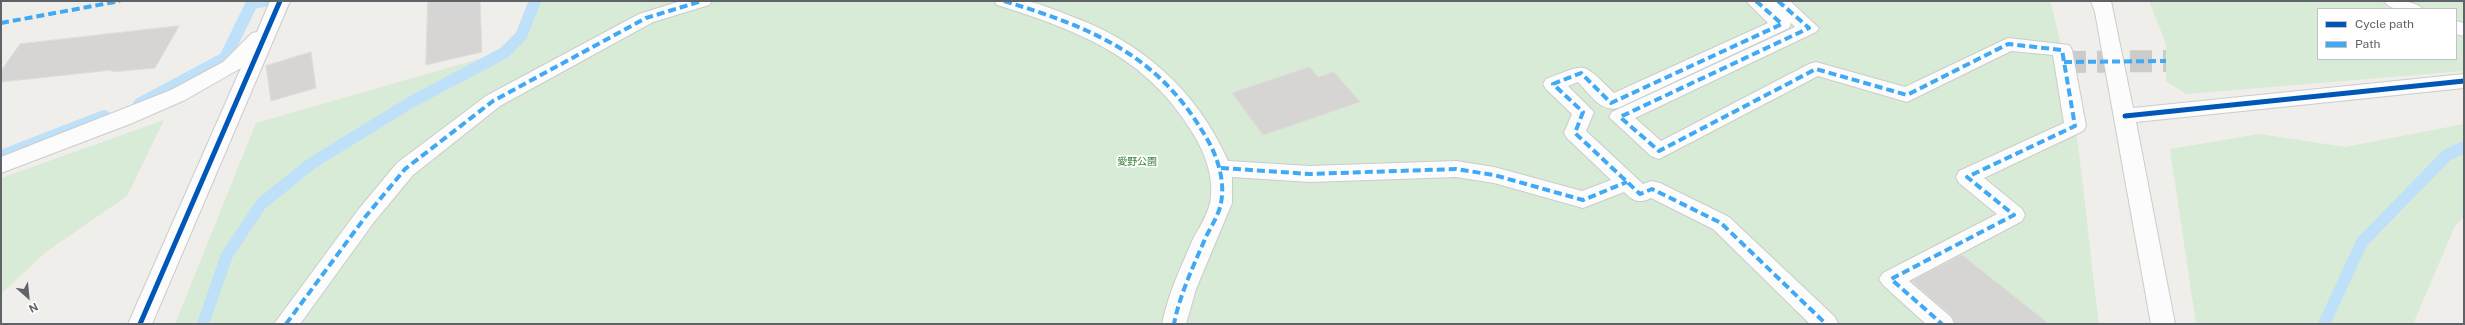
<!DOCTYPE html>
<html>
<head>
<meta charset="utf-8">
<style>
  body { margin:0 }
  #map { position:relative; width:2465px; height:325px; overflow:hidden; background:#efeeea; font-family:"Public Sans",sans-serif }
  canvas { display:block }
  .frame { position:absolute; inset:0; border:2px solid #5f6368; pointer-events:none }
  .legend { position:absolute; left:2317px; top:8px; width:140px; height:52px; box-sizing:border-box; background:#fff; border:1px solid #bfc1c3; margin:0; padding:5px 7px; list-style:none; font-size:12px; color:#5f6368 }
  .legend li { display:flex; align-items:center; gap:8px; height:20px }
  .legend b { width:20px; border:1px solid #bfc1c3 }
  .north { position:absolute; left:8px; top:277px; width:40px; height:40px; -webkit-text-stroke:3px #fff; paint-order:stroke; rotate:153deg; font-size:11px; font-weight:700; line-height:16px; text-align:center; color:#5f6368 }
  .north::after { content:''; display:block; margin:auto; width:14px; height:18px; background:#5f6368; clip-path:polygon(50% 0,100% 100%,50% 72%,0 100%) }
</style>
</head>
<body>
<div id="map">
<canvas width="2465" height="325"></canvas>
<div class="frame"></div>
<ul class="legend">
<li><b style="height:5px;background:#0057b8"></b>Cycle path</li>
<li><b style="height:5px;background:#3fa9f5"></b>Path</li>
</ul>
<div class="north">N</div>
</div>
<script>
const ctx = document.querySelector('canvas').getContext('2d');
ctx.lineJoin = 'round';
function fill(path, color) {
  ctx.fillStyle = color;
  ctx.fill(path, 'evenodd');
}
function stroke(path, color, width, dash) {
  ctx.strokeStyle = color;
  ctx.lineWidth = width;
  ctx.lineCap = dash ? 'butt' : 'round';
  ctx.setLineDash(dash || []);
  ctx.stroke(path);
}
function drawText(font, color, halo, rows, align = 'center') {
  ctx.font = font + ' "Public Sans","Noto Sans JP",sans-serif';
  ctx.lineWidth = 3.5;
  ctx.setLineDash([]);
  ctx.textBaseline = 'middle';
  ctx.strokeStyle = halo;
  ctx.fillStyle = color;
  for (const [text, x, y, turn = 0] of rows) {
    ctx.save();
    ctx.translate(x, y);
    ctx.rotate((+turn || 0) * Math.PI / 180);
    ctx.textAlign = isNaN(turn) ? turn : align;
    if (halo) ctx.strokeText(text, 0, 0);
    ctx.fillText(text, 0, 0);
    ctx.restore();
  }
}
fill(new Path2D(`
  M533,1H2050C2079,106 2085,217 2099,324H175L256,123L503,52L524,29Z
  M2149,1H2464V71L2186,94L2166,81V44ZM2318,9H2456V59H2318Z
  M164,120L127,196L46,252L1,294V178Z
  M2464,124V217L2455,226L2413,324H2196L2170,149L2259,134L2345,147Z`), '#d8ebd6');
stroke(new Path2D(`
  M139,104L225,58L252,3L264,1
  M1,156L104,116
  M203,324L227,255L261,204L312,163L413,101L504,53L521,36L535,1
  M2324,324L2362,242L2447,155L2464,147`), '#bfe0f9', 12);
const building = new Path2D(`
  M428,1H480L482,52L426,65Z
  M179,26L155,68L111,72L112,70L1,82V71L20,44Z
  M311,52L316,88L271,101L266,66Z
  M1310,67L1318,77L1334,72L1360,102L1263,135L1232,93Z
  M1962,255L2049,324H1955L1952,316L1912,281Z`);
fill(building, '#d6d5d3');
stroke(building, '#deddd9', 1);
stroke(new Path2D(`
  M2064,62L2166,61`), '#cbcbca', 22, [22, 11]);
const minor = new Path2D(`
  M270,1H290L152,324H128L241,68L185,100L130,124L1,173V157L171,90L223,62L252,33L257,32Z
  M681,1H712L709,5L653,22L500,106L413,175L374,222L300,324H274L358,210L397,163L486,96L639,14Z
  M994,1C1004,1 1015,0 1025,1C1039,3 1055,10 1068,15C1141,41 1197,90 1228,161L1310,166L1456,161L1494,167L1582,191L1611,180L1567,138L1564,133L1572,114L1546,89L1543,84L1546,79C1588,63 1581,61 1614,93L1768,23L1746,1H1790L1819,28L1816,32L1635,118L1661,141L1809,64L1816,62L1905,87L2008,38L2069,45L2072,50L2086,126L2083,131L1984,178L2022,209L2025,215L2022,221L1909,281L1951,317L1954,324H1926L1883,285L1879,279L1883,273L1997,214L1959,183L1956,177L1959,171L2064,123L2053,55L2011,51L1907,102L1818,76L1659,159L1651,156L1609,117L1612,112L1795,27L1791,23L1789,28L1618,108C1601,113 1589,93 1578,82L1568,86L1594,112L1586,131L1643,184L1652,181L1660,183L1729,217L1835,317L1838,324H1810L1713,229L1651,198C1639,204 1633,201 1624,192L1583,208L1494,183L1456,177L1310,182L1232,177V203L1196,289L1186,324H1162C1168,294 1181,267 1193,239C1199,228 1207,216 1210,203C1215,179 1205,152 1192,132C1146,56 1077,30 997,5Z
  M2091,1H2111L2133,108L2464,74V88L2136,122L2175,324H2151L2095,12Z
  M2384,1C2397,1 2415,0 2423,9C2410,9 2392,13 2384,1Z
  M2456,21L2464,23V36L2456,34Z`);
stroke(minor, '#cbcccc', 2);
fill(minor, '#fdfcfc');
stroke(new Path2D(`
  M1004,1C1086,26 1154,52 1201,129C1215,150 1226,177 1221,203C1219,215 1210,228 1205,239C1193,267 1180,294 1174,324
  M1756,1L1782,24L1611,103L1581,73L1553,84L1583,112L1575,133L1640,194L1652,189L1721,223L1826,324
  M1778,1L1809,28L1620,117L1659,151L1816,69L1907,95L2008,44L2062,50L2075,126L1967,177L2014,215L1891,279L1942,324
  M1,23L120,1
  M2064,62L2166,61
  M1221,168L1310,174L1456,169L1494,175L1583,200L1627,182
  M286,324L366,216L405,169L493,101L646,18L702,1`), '#3fa9f5', 4, [8, 4]);
stroke(new Path2D(`
  M2125,116L2464,81
  M140,324L280,1`), '#0057b8', 5);
drawText('10px', '#348238', '#fff', [
  ["愛野公園",1137,162]
]);
</script>
</body>
</html>
